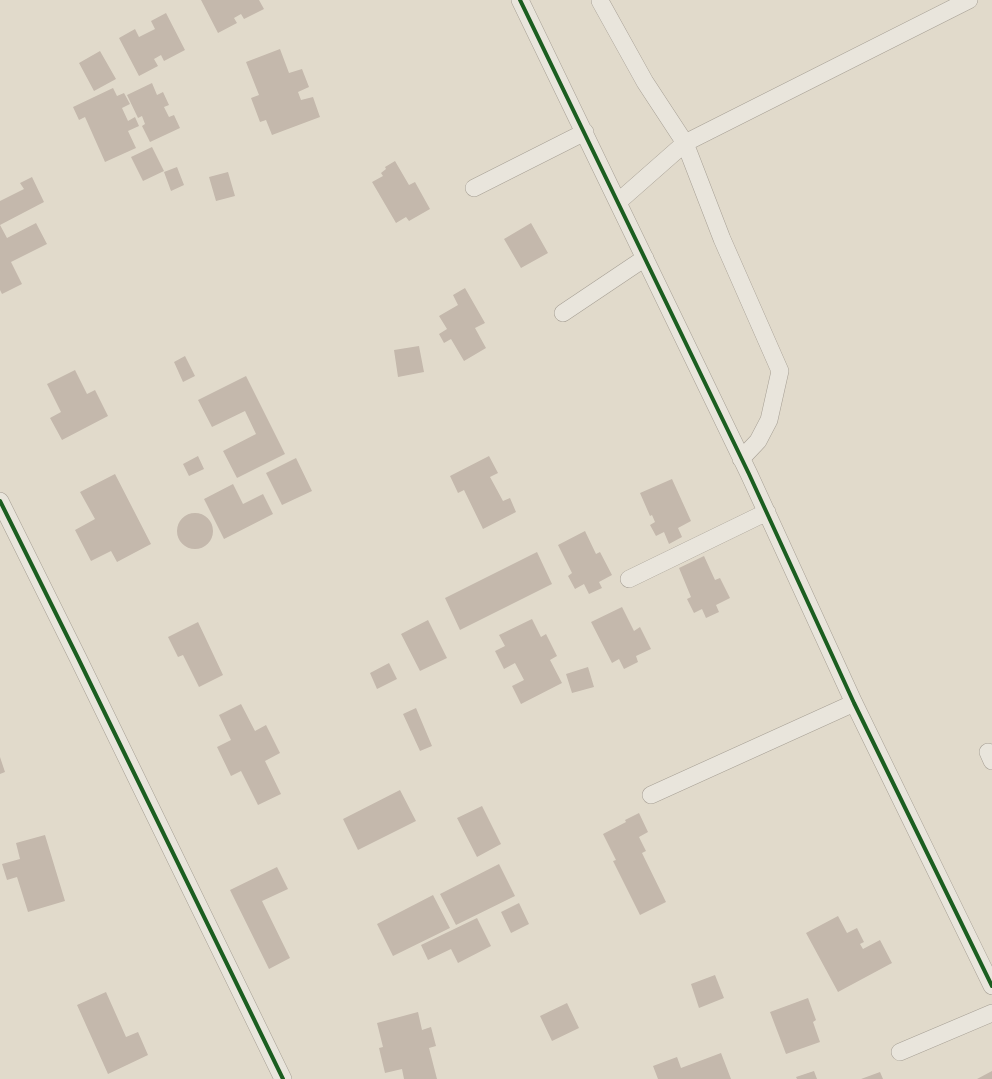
<!DOCTYPE html>
<html>
<head>
<meta charset="utf-8">
<style>
  body { margin:0 }
  canvas { display:block; background:#e1dacb }
</style>
</head>
<body>
<canvas width="992" height="1079"></canvas>
<script>
const ctx = document.querySelector('canvas').getContext('2d');
ctx.lineJoin = 'round';
function fill(path, color) {
  ctx.fillStyle = color;
  ctx.fill(path, 'evenodd');
}
function stroke(path, color, width, dash) {
  ctx.strokeStyle = color;
  ctx.lineWidth = width;
  ctx.lineCap = dash ? 'butt' : 'round';
  ctx.setLineDash(dash || []);
  ctx.stroke(path);
}
fill(new Path2D(`
  M201,0H259L264,9L244,19L241,14L234,18L237,23L218,33Z
  M166,13L185,50L164,61L161,55L154,59L158,66L139,76L119,38L135,29L139,37L155,29L151,21Z
  M280,49L289,73L302,69L309,87L298,92L301,100L313,97L320,117L272,135L266,120L260,122L251,98L259,95L246,62Z
  M100,51L116,79L94,91L79,63Z
  M152,83L157,95L163,92L169,105L164,107L169,117L174,115L180,128L150,142L142,126L145,124L142,116L138,118L127,95Z
  M113,88L117,96L124,93L130,104L122,108L128,121L135,117L139,126L128,131L136,148L105,162L85,117L79,120L73,107Z
  M152,147L164,171L143,181L131,157Z
  M395,161L409,185L415,182L430,209L409,221L406,217L396,223L372,182L383,176L381,173L386,169L385,167Z
  M177,167L184,185L171,191L164,172Z
  M228,172L235,196L216,201L209,177Z
  M32,177L44,202L0,225L7,238L36,223L47,244L11,262L22,284L2,294L0,290V201L24,189L20,183Z
  M531,223L548,253L521,268L504,239Z
  M465,288L485,323L475,328L486,348L464,361L451,339L444,343L439,334L447,329L439,316L458,305L453,295Z
  M419,346L424,372L398,377L394,350Z
  M185,356L195,376L183,382L174,362Z
  M75,370L87,394L95,390L108,416L62,440L50,418L61,412L47,384Z
  M246,376L285,454L237,478L223,451L256,434L245,411L212,427L198,400Z
  M198,456L204,469L189,476L183,464Z
  M489,456L498,473L490,477L503,501L510,498L516,512L483,529L464,490L458,493L450,476Z
  M296,458L312,491L282,505L266,473Z
  M115,474L151,544L117,562L111,551L91,561L75,530L95,519L80,492Z
  M672,479L691,521L678,528L682,537L669,544L664,532L656,536L650,525L655,522L652,515L650,516L640,493Z
  M233,484L243,504L263,494L273,514L224,539L204,499Z
  M177 531a18 18 0 1 1 36 0a18 18 0 1 1-36 0Z
  M585,531L596,554L600,552L612,575L599,582L602,588L589,594L584,584L575,589L568,576L572,573L558,545Z
  M537,552L552,584L460,630L445,598Z
  M704,556L715,580L720,578L730,598L716,605L719,612L706,618L702,609L694,613L687,599L691,597L679,568Z
  M622,607L634,631L640,627L651,649L636,656L638,662L624,669L619,659L612,663L591,622Z
  M532,619L541,637L546,634L557,656L550,660L562,683L521,704L512,686L524,680L515,663L504,669L495,651L505,646L499,635Z
  M428,620L447,658L420,671L401,634Z
  M198,622L223,675L199,687L183,655L178,657L168,637Z
  M389,663L397,679L377,689L370,673Z
  M588,667L594,687L572,693L566,674Z
  M241,704L255,731L266,725L280,753L265,761L281,794L258,805L241,771L231,776L217,747L231,740L219,715Z
  M416,708L432,746L420,751L403,714Z
  M0,757L5,772L0,774Z
  M400,790L416,821L358,850L343,819Z
  M482,806L501,844L477,857L457,818Z
  M639,813L648,832L639,837L646,851L642,853L666,902L640,915L613,861L616,860L603,834L626,822L625,820Z
  M45,835L65,901L28,912L17,877L7,880L2,864L20,859L16,843Z
  M499,864L515,896L456,925L440,894Z
  M277,867L288,889L262,901L290,958L269,969L230,890Z
  M433,895L450,928L393,956L377,924Z
  M519,903L529,924L511,933L501,912Z
  M838,916L847,933L857,928L864,942L860,944L863,949L880,940L892,963L838,992L806,933Z
  M477,918L491,946L458,963L451,949L428,960L421,945Z
  M715,975L724,998L699,1008L691,984Z
  M106,992L126,1037L138,1032L148,1055L108,1074L77,1005Z
  M808,998L816,1020L813,1022L820,1042L786,1054L770,1012Z
  M567,1003L579,1028L552,1041L540,1016Z
  M418,1012L422,1030L431,1027L436,1046L429,1048L437,1079H404L402,1069L385,1073L379,1048L383,1047L377,1023Z
  M721,1053L731,1079H658L653,1066L677,1057L681,1068Z
  M814,1071L817,1079H797L796,1077Z
  M992,1071V1079H977Z
  M880,1072L883,1079H861Z`), '#c4b8ac');
const street = new Path2D(`
  M520,0L749,474L854,703L992,986
  M600,1L645,82L685,143L722,239L780,371L769,420L758,441L741,459
  M474,188L585,132
  M618,202L685,143L969,0
  M563,313L645,258
  M0,501L78,658L283,1079
  M629,579L767,512
  M988,752L992,761
  M651,795L854,703
  M900,1052L992,1013`);
stroke(street, '#a69f94', 18);
stroke(street, '#e9e5dc', 17);
stroke(new Path2D(`
  M520,0L749,474L854,703L992,986
  M0,501L78,658L283,1079`), '#1b5e20', 4);
</script>
</body>
</html>
